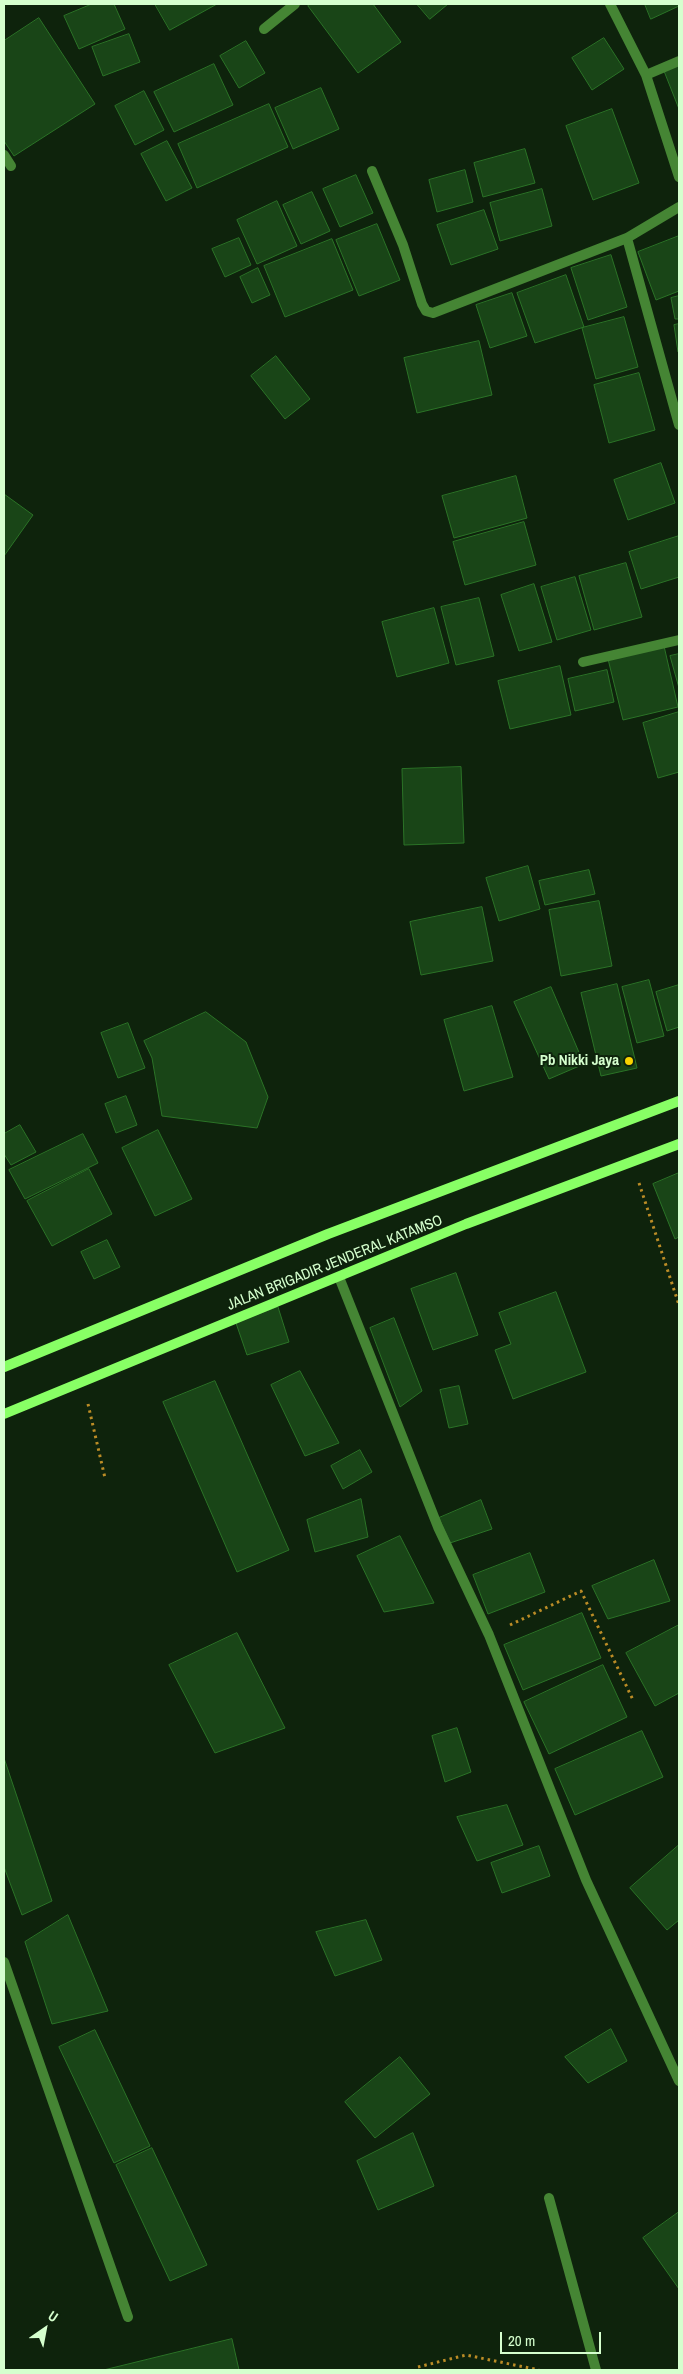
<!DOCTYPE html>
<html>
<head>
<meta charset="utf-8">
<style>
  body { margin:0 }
  #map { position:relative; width:683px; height:2374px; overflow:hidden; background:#0e230c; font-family:"Archivo Narrow",sans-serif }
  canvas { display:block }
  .frame { position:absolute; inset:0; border:5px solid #d5ffce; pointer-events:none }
  .north { position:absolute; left:20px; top:2304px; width:50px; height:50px; -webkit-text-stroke:4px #0e230c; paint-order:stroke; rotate:33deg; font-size:14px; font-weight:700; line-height:20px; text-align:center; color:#d5ffce }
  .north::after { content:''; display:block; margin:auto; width:18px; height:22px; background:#d5ffce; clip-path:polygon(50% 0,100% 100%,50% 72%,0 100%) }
  .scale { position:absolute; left:500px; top:2332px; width:101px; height:22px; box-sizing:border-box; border:2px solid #d5ffce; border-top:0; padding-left:6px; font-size:15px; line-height:18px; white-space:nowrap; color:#d5ffce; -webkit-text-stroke:4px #0e230c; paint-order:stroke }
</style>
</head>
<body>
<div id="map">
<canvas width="683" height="2374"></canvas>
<div class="frame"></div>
<div class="north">U</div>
<div class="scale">20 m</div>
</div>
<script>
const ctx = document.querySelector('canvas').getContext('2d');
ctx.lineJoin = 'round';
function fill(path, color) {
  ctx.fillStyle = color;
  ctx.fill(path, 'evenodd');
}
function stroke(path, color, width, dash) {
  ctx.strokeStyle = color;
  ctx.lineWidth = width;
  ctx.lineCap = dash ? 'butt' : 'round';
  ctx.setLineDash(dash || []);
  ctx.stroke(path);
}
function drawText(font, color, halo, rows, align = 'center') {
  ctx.font = font + ' "Archivo Narrow",sans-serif';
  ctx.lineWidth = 4;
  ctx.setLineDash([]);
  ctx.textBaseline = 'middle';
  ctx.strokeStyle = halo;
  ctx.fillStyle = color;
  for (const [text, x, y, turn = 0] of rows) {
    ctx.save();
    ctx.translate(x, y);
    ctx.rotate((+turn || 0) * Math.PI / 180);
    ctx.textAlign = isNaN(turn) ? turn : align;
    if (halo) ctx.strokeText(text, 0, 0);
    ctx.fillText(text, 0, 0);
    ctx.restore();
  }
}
const building = new Path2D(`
  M92,4H114L125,29L79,49L64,16Z
  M155,4H217L170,30Z
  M311,4H373L401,42L358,73L308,6Z
  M417,4H448L430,19Z
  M645,4H679V6L651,19Z
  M39,18L95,104L14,156L4,141V41Z
  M129,34L140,62L103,76L92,47Z
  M604,38L624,69L592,90L572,58Z
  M246,41L265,73L239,88L220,56Z
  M214,64L233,105L174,132L154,92Z
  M679,65V109L664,71Z
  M321,88L339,129L293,149L275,108Z
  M144,91L164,130L135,145L115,106Z
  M269,104L288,147L197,188L178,144Z
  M612,109L639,183L593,200L566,126Z
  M167,141L192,188L166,201L141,154Z
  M525,149L535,183L483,197L474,163Z
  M465,170L473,202L437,212L429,180Z
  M356,175L373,213L340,227L323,189Z
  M542,189L552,226L500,241L490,203Z
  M312,192L330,231L301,244L283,205Z
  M277,201L297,246L257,264L237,220Z
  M484,210L498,249L451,265L437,225Z
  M377,224L400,280L359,296L336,240Z
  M679,236V291L656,300L638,252Z
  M239,238L251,265L225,277L212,249Z
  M332,239L353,290L285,317L264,266Z
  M611,255L627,307L588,320L571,268Z
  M258,268L270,295L252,303L240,277Z
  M566,275L584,327L535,343L517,293Z
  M512,293L527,336L490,348L476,305Z
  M679,296V319H675L671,298Z
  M624,317L638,367L596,379L582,328Z
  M679,324V352H678L674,325Z
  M479,341L492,395L417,413L404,358Z
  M276,356L310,399L285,419L251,376Z
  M639,373L655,430L609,443L594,385Z
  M661,463L675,503L628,520L614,480Z
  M516,476L527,518L454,538L442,496Z
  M4,494L33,515L4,556Z
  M524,522L536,565L465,585L453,542Z
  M679,536V577L641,589L629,552Z
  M626,563L642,617L594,630L579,576Z
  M575,577L591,630L557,640L541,587Z
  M534,584L552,642L519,651L501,595Z
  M479,598L494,656L456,665L441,607Z
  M434,608L449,663L397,677L382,622Z
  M664,646L678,707L623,720L608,659Z
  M679,654V688L670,656Z
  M560,666L571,715L510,729L498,681Z
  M607,670L614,702L575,711L568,679Z
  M679,712V772L658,778L643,723Z
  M461,767L464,843L404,845L402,769Z
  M528,866L540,909L499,921L486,878Z
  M589,870L595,894L545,905L539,881Z
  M599,901L612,966L561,976L549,910Z
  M482,907L493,961L421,975L410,922Z
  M649,980L664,1036L637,1043L622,987Z
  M617,984L637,1068L601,1076L581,993Z
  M679,985V1027L667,1031L656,992Z
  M551,987L584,1064L549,1079L514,1002Z
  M492,1006L513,1077L464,1091L444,1020Z
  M206,1012L246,1042L268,1097L257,1128L162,1116L152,1058L144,1041Z
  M128,1023L145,1068L118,1078L101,1033Z
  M126,1096L137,1125L116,1133L105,1104Z
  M20,1125L36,1152L11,1165L4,1154V1134Z
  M158,1130L192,1199L155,1216L122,1148Z
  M83,1134L98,1163L25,1199L9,1170Z
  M89,1169L112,1214L52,1246L27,1201Z
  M679,1173V1237L675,1239L653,1184Z
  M107,1240L120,1267L94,1279L81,1252Z
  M456,1273L478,1335L433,1350L411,1289Z
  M556,1292L586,1372L513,1399L495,1350L511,1344L499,1313Z
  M278,1307L289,1342L247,1355L236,1323Z
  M394,1318L422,1391L400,1407L370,1328Z
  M300,1371L339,1443L305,1456L271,1385Z
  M215,1381L289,1550L237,1572L163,1402Z
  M459,1386L468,1424L449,1428L440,1390Z
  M360,1450L372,1472L343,1489L331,1466Z
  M361,1499L368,1537L315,1552L307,1520Z
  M481,1500L492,1529L450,1543L439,1518Z
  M400,1536L434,1603L384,1612L357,1556Z
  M530,1553L545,1592L488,1614L473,1575Z
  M654,1560L670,1601L608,1619L592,1586Z
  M582,1613L601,1658L523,1690L504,1645Z
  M679,1625V1693L655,1706L626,1653Z
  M237,1633L285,1728L215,1753L169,1665Z
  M603,1665L627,1717L549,1754L524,1702Z
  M457,1728L471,1772L445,1782L432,1736Z
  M642,1731L663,1777L575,1815L555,1769Z
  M4,1758L52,1901L22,1915L4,1867Z
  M507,1805L523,1845L477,1861L457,1817Z
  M679,1845V1920L667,1930L630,1888Z
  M539,1846L550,1876L502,1893L491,1863Z
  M68,1915L108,2011L52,2024L25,1942Z
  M366,1920L382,1960L335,1976L316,1932Z
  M611,2029L627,2061L588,2083L565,2057Z
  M95,2030L150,2146L114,2163L59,2047Z
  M400,2057L430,2094L375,2138L345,2102Z
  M413,2133L434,2186L378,2210L357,2161Z
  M152,2148L207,2265L170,2281L116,2165Z
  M679,2212V2289L643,2238Z
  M232,2339L239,2370H104Z`);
fill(building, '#194517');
stroke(building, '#2b7327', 1);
stroke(new Path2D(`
  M639,1183L679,1305
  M88,1404L105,1478
  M510,1625L581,1591L633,1700
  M418,2367L466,2355L539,2370`), '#bb8c26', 3, [2.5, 4]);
stroke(new Path2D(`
  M4,1962L128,2317`), '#458534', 10);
stroke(new Path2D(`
  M610,4L646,75L679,177
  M264,29L295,4
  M646,75L679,61
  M4,155L11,166
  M372,171L403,245L422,304L426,311L433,313L627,238L679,207
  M627,238L679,425
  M583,662L679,640
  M339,1277L438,1527L489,1635L586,1880L679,2081
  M549,2198L596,2370`), '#458534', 10);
stroke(new Path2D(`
  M4,1367L328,1234L679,1101
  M4,1414L466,1224L679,1144`), '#88ff65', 10);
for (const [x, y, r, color] of [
  [629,1061,5,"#f9d300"]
]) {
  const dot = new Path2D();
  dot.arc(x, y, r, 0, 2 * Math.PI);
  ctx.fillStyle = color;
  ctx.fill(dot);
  stroke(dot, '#0e230c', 2);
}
drawText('bold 15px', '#d5ffce', '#0e230c', [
  ["Pb Nikki Jaya",619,1061]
], 'right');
drawText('15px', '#d5ffce', '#0e230c', [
  ["JALAN BRIGADIR JENDERAL KATAMSO",335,1263,-22]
]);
</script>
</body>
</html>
